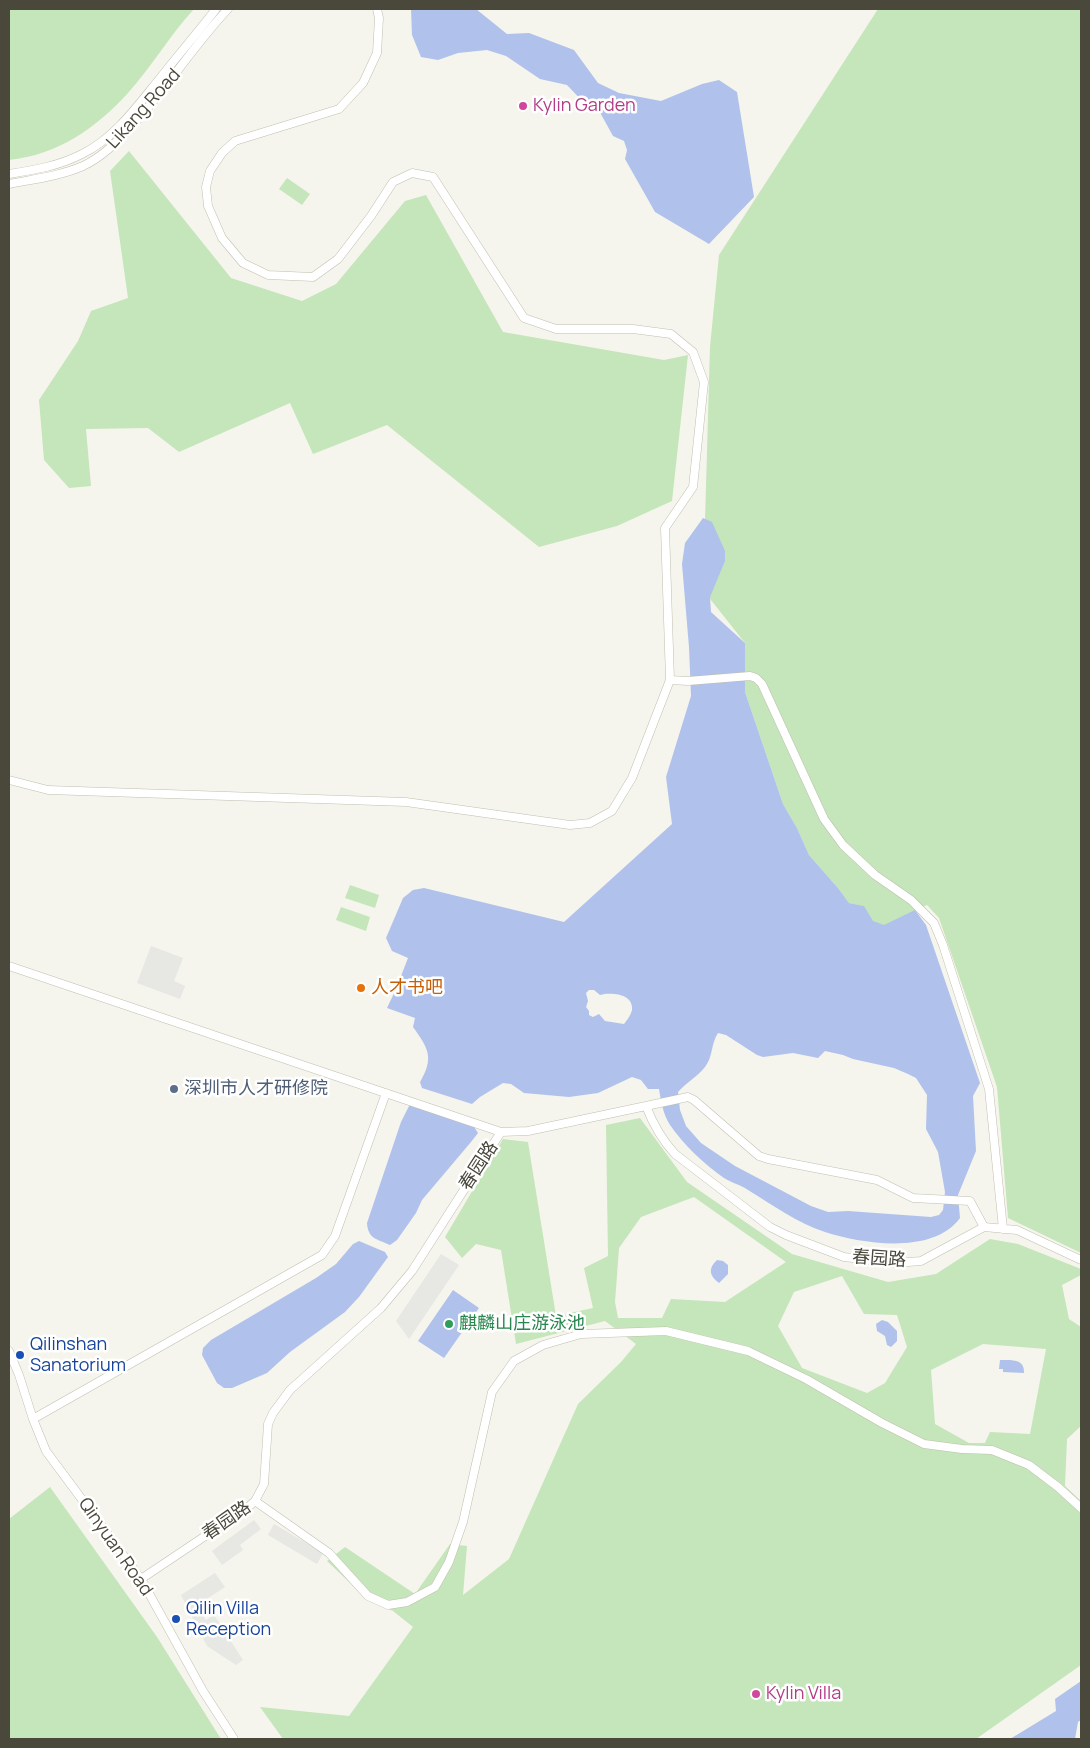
<!DOCTYPE html>
<html>
<head>
<meta charset="utf-8">
<style>
  body { margin:0 }
  #map { position:relative; width:1090px; height:1748px; overflow:hidden; background:#f5f5ed; font-family:Manrope,sans-serif }
  canvas { display:block }
  .frame { position:absolute; inset:0; border:10px solid #49483b; pointer-events:none }
</style>
</head>
<body>
<div id="map">
<canvas width="1090" height="1748"></canvas>
<div class="frame"></div>
</div>
<script>
const ctx = document.querySelector('canvas').getContext('2d');
ctx.lineJoin = 'round';
function fill(path, color) {
  ctx.fillStyle = color;
  ctx.fill(path, 'evenodd');
}
function stroke(path, color, width, dash) {
  ctx.strokeStyle = color;
  ctx.lineWidth = width;
  ctx.lineCap = dash ? 'butt' : 'round';
  ctx.setLineDash(dash || []);
  ctx.stroke(path);
}
function drawText(font, color, halo, rows, align = 'center') {
  ctx.font = font + ' Manrope,"Noto Sans SC",sans-serif';
  ctx.lineWidth = 5;
  ctx.setLineDash([]);
  ctx.textBaseline = 'middle';
  ctx.strokeStyle = halo;
  ctx.fillStyle = color;
  for (const [text, x, y, turn = 0] of rows) {
    ctx.save();
    ctx.translate(x, y);
    ctx.rotate((+turn || 0) * Math.PI / 180);
    ctx.textAlign = isNaN(turn) ? turn : align;
    if (halo) ctx.strokeText(text, 0, 0);
    ctx.fillText(text, 0, 0);
    ctx.restore();
  }
}
fill(new Path2D(`
  M9,9H194C170,35 152,66 128,93C96,128 58,155 9,160Z
  M878,9H1081V1253L1008,1218L997,1087L939,918L927,905L884,926L872,921L863,906L849,903L838,888L809,855L797,828L783,804L745,692V643L703,590L710,347L719,255Z
  M129,151L231,278L302,301L336,284L405,201L426,195L503,332L664,360L688,355L672,501L617,526L539,547L387,425L313,454L290,403L179,452L148,428L86,429L91,486L69,488L44,460L39,400L78,341L91,311L128,298L110,171Z
  M287,178L310,194L302,205L279,189Z
  M350,885L379,895L375,908L345,898Z
  M341,907L370,917L366,931L336,920Z
  M640,1118L687,1182L792,1254L888,1282L936,1274L990,1239L1018,1244L1081,1269V1275L1062,1285L1069,1319L1081,1327V1426L1067,1439L1065,1486L1081,1501V1665L976,1739H283L260,1707L349,1716L413,1627L393,1611L368,1600L327,1561L345,1547L415,1594L450,1544L467,1546L463,1595L509,1559L578,1404L621,1362L636,1344L605,1321L516,1344L501,1250L476,1244L462,1258L445,1237L503,1139L528,1142L556,1316L593,1308L584,1268L608,1256L606,1125ZM694,1197L786,1262L725,1302L671,1299L662,1318H618L615,1302L619,1248L641,1217ZM842,1276L864,1314L897,1315L907,1347L885,1383L867,1393L802,1368L778,1326L794,1292ZM983,1344L1046,1349L1030,1434L990,1432L985,1443H969L935,1424L931,1370Z
  M50,1487L157,1637L221,1739H9V1519Z`), '#c5e5ba');
fill(new Path2D(`
  M151,946L183,958L174,981L185,986L180,999L137,983Z
  M441,1254L459,1265L409,1339L396,1321Z
  M254,1520L261,1529L240,1545L243,1550L222,1565L212,1551Z
  M274,1524L323,1553L317,1564L268,1535Z
  M215,1573L225,1587L196,1606L206,1620L214,1615L243,1660L236,1665L207,1646L181,1595Z`), '#e7e7e3');
fill(new Path2D(`
  M411,9H476L507,34L529,33L574,50L598,83L619,93L661,101L702,84L719,80L737,92L754,197L709,244L655,212L625,159L627,150L624,141L613,136L597,107L587,106L567,85L540,79L506,56L487,50L458,53L438,60L421,57L412,35Z
  M703,518L712,522L725,551V561L710,597L711,612L745,643V692L783,804L797,828L809,855L838,888L849,903L864,906L873,921L884,925L915,910L926,925L980,1083L973,1096L976,1151L958,1195L960,1218C933,1255 863,1244 825,1232C797,1223 773,1205 748,1190C741,1185 732,1183 724,1178C705,1165 684,1145 670,1125C663,1114 661,1101 659,1089H648L641,1080L632,1077L598,1093L569,1097L524,1093L511,1084L503,1083L480,1097L472,1104L422,1088L420,1082C434,1058 429,1049 413,1027L415,1018L387,1008L396,989L408,958L392,951L386,938L403,898L413,890L424,888L564,922L672,824L666,777L691,696L689,647L682,564L685,543ZM589,990H594L600,995C610,992 634,993 632,1010C631,1015 627,1020 624,1024L605,1021L599,1014L593,1017L589,1015V1011L586,1007L588,1001L586,993ZM718,1033L726,1035L757,1055L763,1057L793,1053L818,1058L825,1051L843,1055L853,1059L894,1068L908,1074L916,1078L927,1095L926,1129L938,1152L945,1192L943,1210L939,1215L931,1217L848,1211L828,1212L811,1206L735,1166L701,1143L686,1126L680,1110L678,1092C686,1083 698,1076 705,1067C713,1057 711,1043 718,1033Z
  M420,1104L471,1122L478,1133L471,1142L422,1200L416,1213L397,1240L390,1245C377,1239 368,1239 367,1223L401,1122L409,1106Z
  M359,1241L385,1252L388,1257L359,1297L345,1312L290,1352L267,1373L232,1388H224L217,1383L202,1355L203,1348L211,1340L316,1278L336,1264L353,1244Z
  M717,1260L723,1261L728,1265V1274L719,1283C709,1276 708,1268 717,1260Z
  M453,1290L479,1308L444,1358L418,1341Z
  M882,1320L888,1322L897,1331V1341L891,1347L887,1345L885,1336L877,1331L876,1324Z
  M1000,1360C1010,1360 1025,1358 1024,1373L1003,1372V1369H999Z
  M1081,1681V1720L1078,1722L1075,1739H1010L1056,1711L1055,1699Z`), '#b0c1eb');
const minor = new Path2D(`
  M377,9L379,18L377,53L363,83L339,109L235,141L222,153L210,171L206,187L208,206L222,238L243,263L268,275L313,277L338,259L371,216L393,182L412,173L433,177L524,318L556,329H633L671,334L693,352L704,382L693,487L665,528L670,680
  M9,174C34,170 59,166 82,154C115,138 138,105 161,77C179,54 198,32 216,9
  M9,184C34,179 60,176 83,166C102,157 117,142 131,127C166,90 193,46 228,9
  M9,780L48,790L406,802L570,825L590,823L612,811L632,778L670,680L688,681L750,676L756,678L762,684L824,819L843,845L875,875L911,900L934,923L943,945L989,1089L1003,1229
  M9,966L501,1132
  M646,1106L688,1097L694,1100L759,1156L768,1159L877,1180L913,1198L970,1201L984,1227
  M9,1351L19,1375L33,1419L46,1451L141,1579L203,1691L234,1739
  M33,1419L322,1255L335,1236L386,1093
  M255,1501L329,1553L368,1596L388,1605L407,1602L435,1587L449,1562L463,1522L492,1392L514,1361L543,1345L581,1334L666,1331L748,1351L806,1379L882,1423L924,1444L962,1449L992,1450L1029,1465L1058,1487L1081,1508
  M141,1579L247,1508L255,1501L264,1484L268,1424L273,1413L290,1390L381,1308L412,1271L501,1132L528,1131L646,1106C653,1124 662,1140 675,1154L770,1227L786,1235L844,1257L896,1263L921,1261L984,1227L1017,1230L1081,1260`);
stroke(minor, '#c0bfb0', 9);
stroke(minor, '#fff', 8);
for (const [x, y, r, color] of [
  [523,106,5,"#d1479c"],
  [361,988,5,"#e8710a"],
  [174,1089,5,"#5c6f8a"],
  [449,1324,5,"#2e9e5b"],
  [20,1355,5,"#1a4fb4"],
  [176,1619,5,"#1a4fb4"],
  [756,1694,5,"#d1479c"]
]) {
  const dot = new Path2D();
  dot.arc(x, y, r, 0, 2 * Math.PI);
  ctx.fillStyle = color;
  ctx.fill(dot);
  stroke(dot, '#fff', 2);
}
drawText('18px', '#b23c85', '#fff', [
  ["Kylin Garden",533,106],
  ["Kylin Villa",766,1694]
], 'left');
drawText('18px', '#49483b', '#fff', [
  ["Likang Road",144,109,-48],
  ["春园路",479,1166,-57],
  ["春园路",879,1259,4],
  ["春园路",227,1521,-35],
  ["Qinyuan Road",115,1547,55]
]);
drawText('18px', '#c56008', '#fff', [
  ["人才书吧",371,988]
], 'left');
drawText('18px', '#4e5e75', '#fff', [
  ["深圳市人才研修院",184,1089]
], 'left');
drawText('18px', '#27864d', '#fff', [
  ["麒麟山庄游泳池",459,1324]
], 'left');
drawText('18px', '#164399', '#fff', [
  ["Qilinshan",30,1345],
  ["Sanatorium",30,1366],
  ["Qilin Villa",186,1609],
  ["Reception",186,1630]
], 'left');
</script>
</body>
</html>
